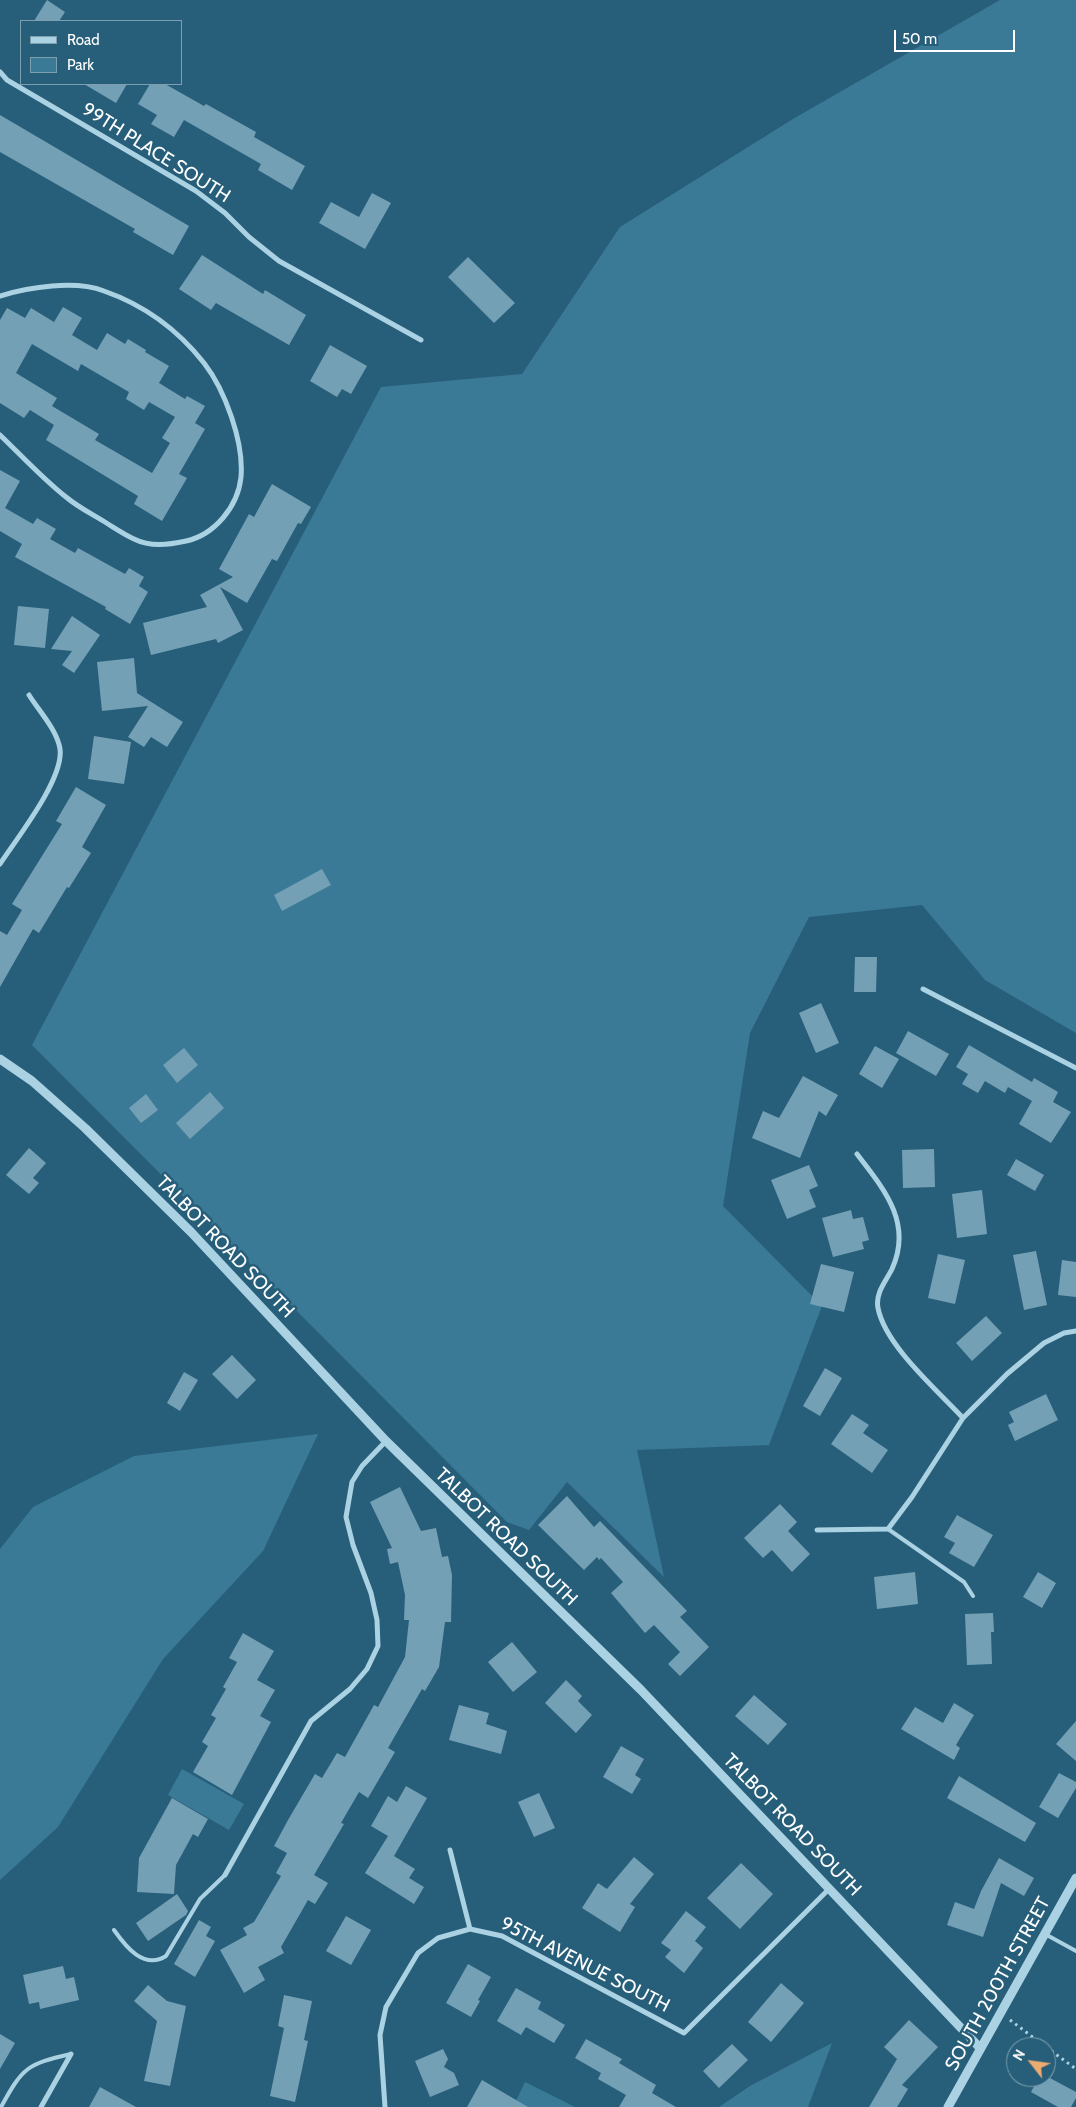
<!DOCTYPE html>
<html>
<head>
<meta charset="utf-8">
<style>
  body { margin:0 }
  #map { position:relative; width:1076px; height:2107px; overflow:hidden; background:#275f7a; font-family:Cabin,sans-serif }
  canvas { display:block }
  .legend { position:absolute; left:20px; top:20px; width:162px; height:65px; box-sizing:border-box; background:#275f7a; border:1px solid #7d9faf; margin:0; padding:6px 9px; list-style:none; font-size:15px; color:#fff }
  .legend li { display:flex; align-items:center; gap:10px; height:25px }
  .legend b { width:25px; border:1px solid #7d9faf }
  .north { position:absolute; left:1006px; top:2037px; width:50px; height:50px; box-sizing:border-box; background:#275f7a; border:1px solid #7d9faf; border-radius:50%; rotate:300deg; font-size:14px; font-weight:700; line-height:20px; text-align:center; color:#fff }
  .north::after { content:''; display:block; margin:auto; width:18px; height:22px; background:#ebab71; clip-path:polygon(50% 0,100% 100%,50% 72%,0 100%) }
  .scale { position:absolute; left:894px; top:30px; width:121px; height:22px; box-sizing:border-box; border:2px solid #fff; border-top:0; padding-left:6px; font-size:15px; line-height:18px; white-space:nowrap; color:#fff; -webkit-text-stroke:4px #275f7a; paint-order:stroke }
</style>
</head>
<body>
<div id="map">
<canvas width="1076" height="2107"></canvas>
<ul class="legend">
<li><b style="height:6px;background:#abd2e3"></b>Road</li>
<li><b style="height:14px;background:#3b7a97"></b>Park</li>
</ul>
<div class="north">N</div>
<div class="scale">50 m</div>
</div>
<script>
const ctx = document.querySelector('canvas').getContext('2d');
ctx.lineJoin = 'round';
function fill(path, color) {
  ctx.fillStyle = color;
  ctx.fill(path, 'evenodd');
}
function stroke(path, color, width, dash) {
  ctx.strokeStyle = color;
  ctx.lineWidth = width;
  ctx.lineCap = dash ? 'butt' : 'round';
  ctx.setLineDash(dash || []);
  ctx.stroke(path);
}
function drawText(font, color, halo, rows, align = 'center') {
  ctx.font = font + ' Cabin,sans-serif';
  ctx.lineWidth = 5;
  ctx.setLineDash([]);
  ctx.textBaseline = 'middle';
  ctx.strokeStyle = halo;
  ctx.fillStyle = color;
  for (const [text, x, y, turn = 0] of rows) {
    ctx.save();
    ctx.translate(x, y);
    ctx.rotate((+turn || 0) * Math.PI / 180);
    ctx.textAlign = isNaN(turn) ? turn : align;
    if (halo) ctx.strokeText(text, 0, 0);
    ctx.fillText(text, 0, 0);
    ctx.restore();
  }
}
fill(new Path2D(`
  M1000,0H1076V1033L985,980L922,905L809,917L750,1033L723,1206L822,1306L769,1445L637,1450L664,1577L567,1482L529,1530L507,1522L32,1045L381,387L522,374L620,227L793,119Z
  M318,1434L263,1551L163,1659L58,1827L0,1880V1549L33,1507L134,1456Z
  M182,1769L244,1804L229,1830L168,1795Z
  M832,2043L808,2107H719L750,2086Z
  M525,2082L575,2107H513Z`), '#3b7a97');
fill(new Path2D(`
  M47,0L65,12L59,21H34Z
  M84,84H127L116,103Z
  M150,84H165L204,106L206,104L256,132L254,137L305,166L292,190L258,170L261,164L184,120L174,137L151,124L157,115L138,104Z
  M0,115L189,226L173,255L133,232L135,229L0,152Z
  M372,193L391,203L365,249L319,223L331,202L359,217Z
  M202,255L263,294L265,290L306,315L289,345L216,303L211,310L179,289Z
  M468,257L515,303L494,323L448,277Z
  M63,307L82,318L72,335L97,350L107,333L125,344L128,339L146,350L145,352L169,366L159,383L185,399L187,396L205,406L195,423L205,429L179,474L187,478L162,521L134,504L138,496L46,440L54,425L30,410L24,418L0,403V320L7,308L25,318L31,308L54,322ZM32,344L78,371L81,364L129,392L126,399L144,410L149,402L175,417L162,438L170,443L152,473L95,440L99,434L52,406L57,398L16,373Z
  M330,345L367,366L351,394L342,389L337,397L310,381Z
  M0,470L20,481L5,508L33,524L37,518L56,529L50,539L75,553L78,548L125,574L129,568L144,577L139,586L148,592L130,624L105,609L106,607L15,557L22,544L0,531Z
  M272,484L311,507L301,524L298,523L277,561L272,559L247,603L220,587L243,630L218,643L216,639L151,655L143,623L207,607L200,595L233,577L219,569L249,514L254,517Z
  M18,606L49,609L45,648L14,645Z
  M72,616L100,635L74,673L62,665L72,651L51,649Z
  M134,658L137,693L183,722L167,747L151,737L144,747L128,737L148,706L102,711L97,662Z
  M94,736L131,742L124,784L88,779Z
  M76,787L106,805L82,847L91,853L69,888L67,887L39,933L33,929L0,987V931L7,935L22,910L12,904L62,824L56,821Z
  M322,869L331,885L282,911L274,895Z
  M855,957H877L876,992H854Z
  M821,1003L839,1043L816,1053L799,1013Z
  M908,1031L949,1054L936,1076L896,1053Z
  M969,1045L1032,1082L1034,1078L1058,1092L1053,1102L1071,1112L1051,1143L1019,1124L1032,1101L1008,1087L1005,1093L985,1081L978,1093L962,1084L968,1074L956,1067Z
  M875,1046L899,1059L882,1088L859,1074Z
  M184,1048L198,1065L177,1083L163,1065Z
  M803,1076L838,1095L826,1116L819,1111L800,1158L752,1138L763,1111L779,1118Z
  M210,1092L224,1108L190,1139L176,1123Z
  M146,1094L158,1110L141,1123L129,1108Z
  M29,1148L46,1163L33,1178L39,1183L29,1194L6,1175Z
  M934,1149L935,1187L903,1188L902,1150Z
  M1016,1159L1044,1175L1035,1191L1007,1175Z
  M809,1165L818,1186L809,1190L816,1207L787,1219L771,1180Z
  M982,1190L987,1234L957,1238L952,1194Z
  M851,1210L853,1219L863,1217L869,1240L862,1242L864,1249L833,1257L822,1218Z
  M1036,1251L1047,1305L1024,1310L1013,1255Z
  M938,1254L965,1260L955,1304L928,1298Z
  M1062,1260L1076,1262V1297L1058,1295Z
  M821,1264L854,1272L844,1312L810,1304Z
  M986,1316L1002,1333L972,1361L956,1343Z
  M232,1355L256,1380L237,1399L212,1374Z
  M825,1368L842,1378L820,1416L803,1406Z
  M184,1372L198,1380L180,1411L167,1403Z
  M1046,1394L1058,1420L1015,1441L1008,1425L1014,1422L1009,1412Z
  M852,1414L869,1425L863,1433L888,1450L872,1473L831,1444Z
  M400,1487L421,1531L436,1528L442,1557L448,1556L452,1575L451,1622H445L439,1667L425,1691L422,1689L388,1748L395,1752L368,1798L359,1792L341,1823L344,1824L314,1875L328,1883L315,1904L308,1900L281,1947L284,1953L258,1967L265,1980L244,1993L220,1950L247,1935L243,1928L254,1922L281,1876L276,1873L287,1853L274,1846L288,1820L315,1774L322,1778L337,1753L345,1757L374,1705L378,1707L405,1657L409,1620H404L405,1595L398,1562L390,1564L387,1549L392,1548L370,1502Z
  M567,1496L594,1527L600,1521L687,1611L680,1617L709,1647L680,1676L668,1664L680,1652L654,1625L645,1633L611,1593L623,1582L601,1558L599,1560L597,1557L584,1570L538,1525Z
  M780,1504L797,1522L788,1531L810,1554L792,1572L772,1550L763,1558L744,1538Z
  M957,1515L993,1535L974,1567L949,1553L955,1543L944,1537Z
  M915,1572L918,1604L877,1609L874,1577Z
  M1038,1572L1056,1583L1042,1608L1023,1597Z
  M993,1613L994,1632H991L992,1664L967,1665L965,1614Z
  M243,1633L274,1651L257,1680L275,1690L260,1716L271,1722L232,1795L193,1772L208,1746L202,1742L216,1718L211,1715L226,1689L223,1687L237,1662L229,1658Z
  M512,1642L537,1672L513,1692L488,1662Z
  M566,1680L582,1696L578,1701L592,1715L576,1733L545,1703Z
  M754,1695L787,1724L768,1745L735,1716Z
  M954,1703L974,1715L956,1745L960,1748L954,1760L901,1729L915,1707L943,1723Z
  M459,1705L489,1713L486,1724L507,1731L501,1754L449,1740Z
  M1076,1721V1761L1056,1744Z
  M621,1746L644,1759L635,1775L641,1779L632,1794L603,1777Z
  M1059,1773L1076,1782V1788L1058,1818L1039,1807Z
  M959,1776L1036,1823L1025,1842L947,1798Z
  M406,1786L427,1798L394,1856L415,1869L409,1878L424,1887L414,1904L365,1873L388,1836L371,1826L388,1796L397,1802Z
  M539,1793L555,1828L534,1837L518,1802Z
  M172,1798L208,1819L198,1837L193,1834L176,1865L174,1894L137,1892L139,1858Z
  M634,1857L654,1874L630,1904L635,1907L620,1932L582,1908L598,1883L607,1889Z
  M999,1858L1034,1878L1024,1896L1001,1883L983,1937L947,1925L955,1902L974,1909L981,1891Z
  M741,1863L773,1894L740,1929L707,1898Z
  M177,1894L188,1911L186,1915L148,1941L136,1923Z
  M686,1911L706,1927L695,1941L703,1948L684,1973L665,1957L671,1950L661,1943Z
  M346,1916L371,1930L351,1965L326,1951Z
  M199,1920L211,1927L206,1936L215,1941L195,1977L174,1964Z
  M468,1964L491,1977L478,2000L480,2001L471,2017L446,2003Z
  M63,1966L66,1979L74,1977L79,2000L40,2009L39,2002L29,2004L23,1975Z
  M781,1983L804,2003L771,2042L748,2022Z
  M148,1985L167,2001L186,2006L170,2086L144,2081L157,2021L134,2001Z
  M516,1988L541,2002L538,2009L565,2025L554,2043L526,2027L521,2035L497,2021Z
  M284,1995L312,2001L304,2040L308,2041L295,2102L270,2096L284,2028L278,2026Z
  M909,2020L938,2047L902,2085L908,2089L897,2107H869L897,2059L884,2047Z
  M0,2034L15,2043L0,2069Z
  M586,2039L622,2059L619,2063L656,2085L652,2093L676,2107H619L626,2095L598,2079L601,2073L575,2058Z
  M732,2044L748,2060L719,2088L703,2071Z
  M443,2049L448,2059L444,2067L454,2073L459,2085L430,2097L415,2061Z
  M1039,2077H1048L1076,2092V2098L1071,2107H1058L1031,2092Z
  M482,2080L528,2107H467Z
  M100,2087L136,2107H89Z`), '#74a0b6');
stroke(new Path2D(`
  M1010,2020L1046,2047
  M1046,2047L1076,2069`), '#abd2e3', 3, [2.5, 4]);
stroke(new Path2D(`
  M888,1529L964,1582L973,1596
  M114,1930C126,1947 144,1970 166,1956L200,1899L225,1875
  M1045,1934L1076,1951
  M1,2107C23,2067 27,2064 71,2054`), '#abd2e3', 4);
stroke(new Path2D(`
  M0,72L7,80L196,191L225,213L249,237L279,261L421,340
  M0,296C29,287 75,280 104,291C144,305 178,330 204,363C225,390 244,442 241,477C238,507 214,535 186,541C168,545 150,547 134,539C125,535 116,529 108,524C94,515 79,508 66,497C43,479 22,456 0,435
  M0,864C17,838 64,779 60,749C57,730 39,711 29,695
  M923,989L1076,1068
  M857,1154C884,1189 913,1223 892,1269C886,1281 875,1293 878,1308C885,1345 936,1389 963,1418
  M817,1530L888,1529L912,1497L963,1418L1007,1374L1044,1343L1064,1333L1076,1331
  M225,1875L311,1721L350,1689L367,1669L378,1646L377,1620L371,1593L353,1545L346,1517L352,1482L362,1466L386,1441
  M470,1929L502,1936L684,2033L830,1888
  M41,2107L71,2054
  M385,2107L380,2035L386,2007L418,1953L438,1938L470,1929L450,1850`), '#abd2e3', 5);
stroke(new Path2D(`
  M0,1059L32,1081L85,1128L191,1232L386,1441L641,1690L980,2048
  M948,2107L1076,1878`), '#abd2e3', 9);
drawText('19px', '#fff', '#275f7a', [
  ["99TH PLACE SOUTH",156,153,32],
  ["TALBOT ROAD SOUTH",225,1247,46],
  ["TALBOT ROAD SOUTH",506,1537,44],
  ["TALBOT ROAD SOUTH",792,1825,46],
  ["95TH AVENUE SOUTH",585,1965,27],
  ["SOUTH 200TH STREET",998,1984,-61]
]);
</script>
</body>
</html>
